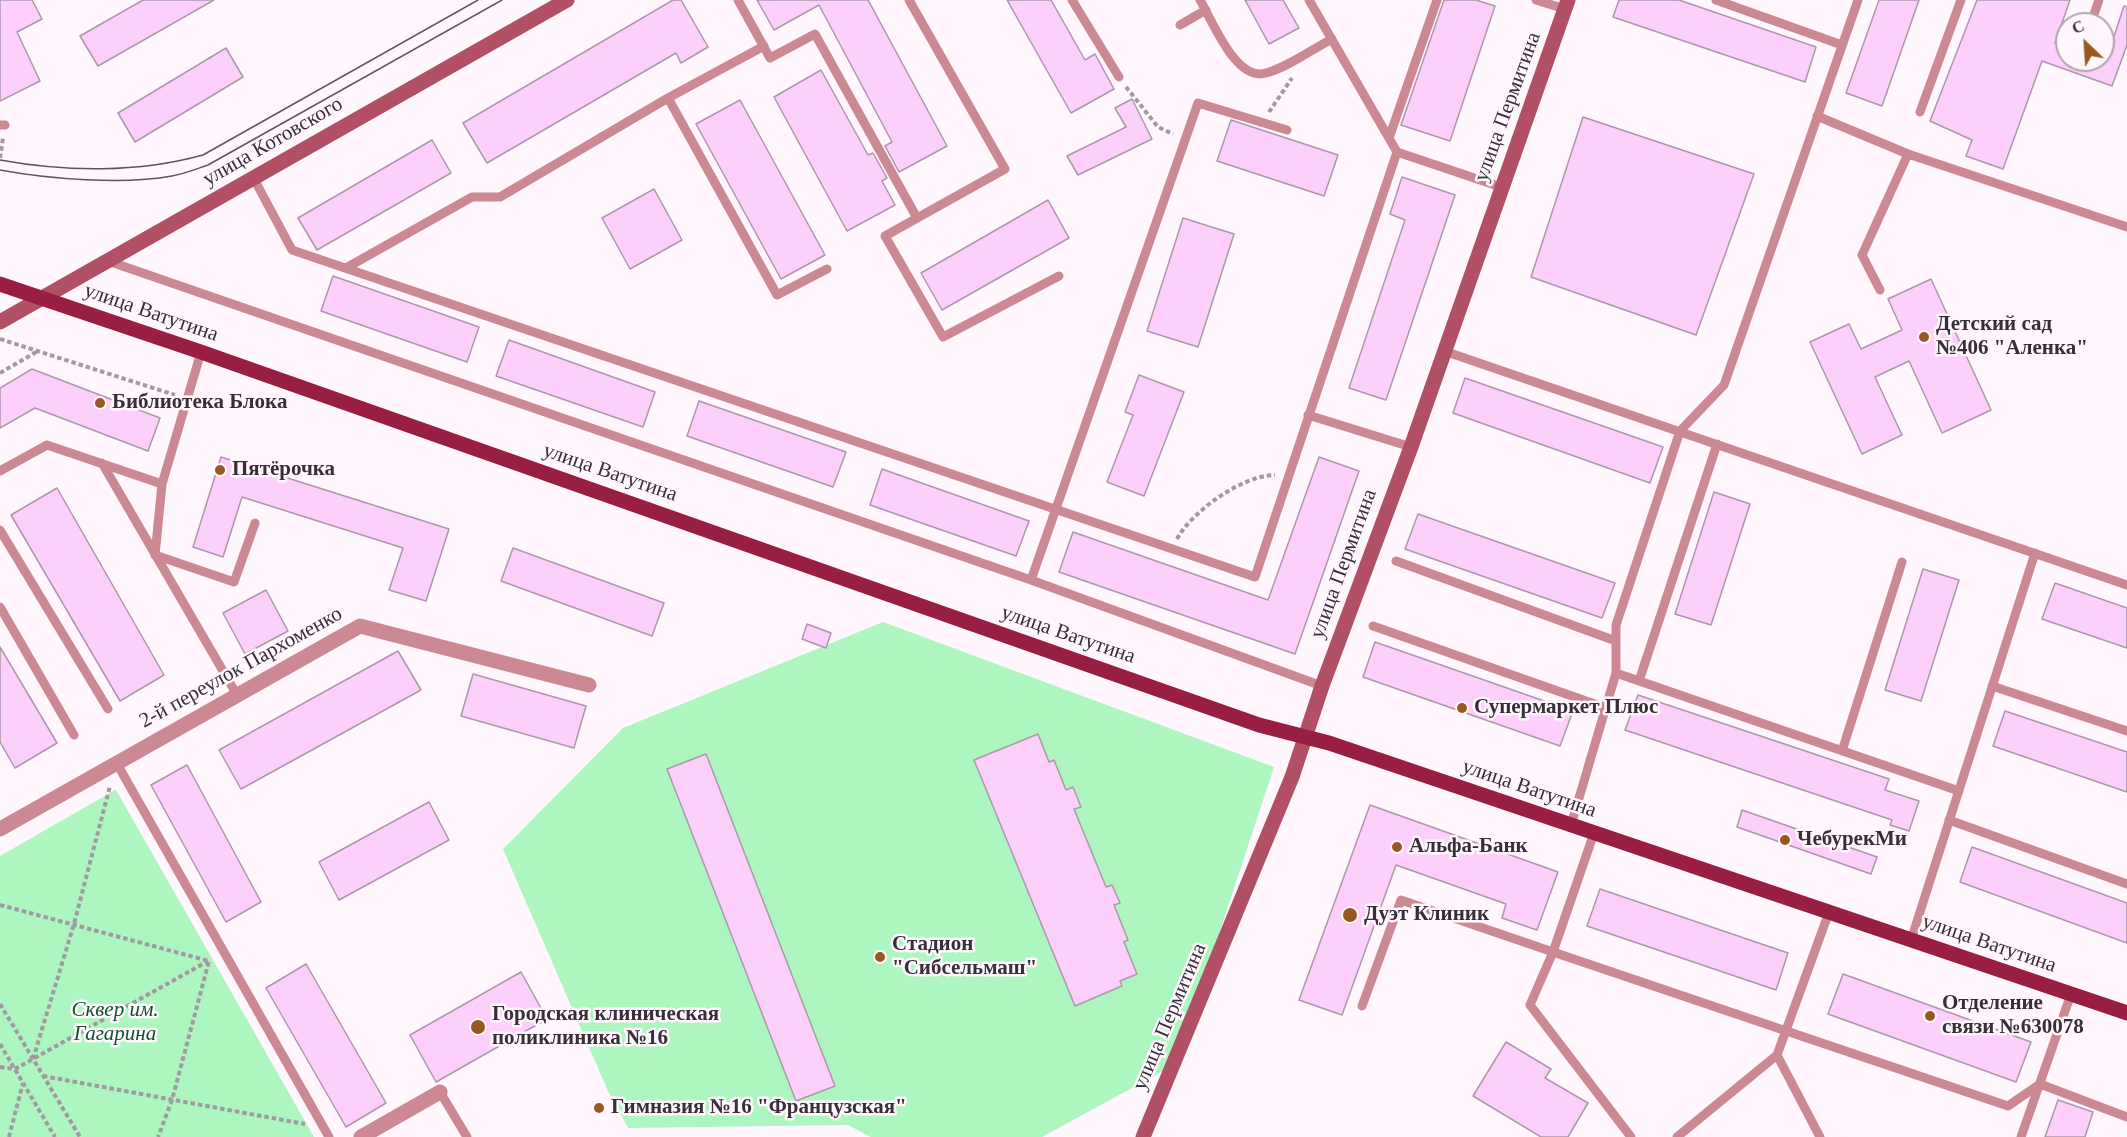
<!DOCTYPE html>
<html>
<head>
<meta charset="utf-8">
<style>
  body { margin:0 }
  #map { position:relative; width:2127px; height:1137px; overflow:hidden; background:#fff6fe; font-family:"Times New Roman",serif }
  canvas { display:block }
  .north { position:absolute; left:2055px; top:12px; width:60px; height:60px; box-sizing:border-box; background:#fff6fe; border:2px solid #afa6ae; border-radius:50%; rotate:335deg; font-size:16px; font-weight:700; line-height:24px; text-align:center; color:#372f37 }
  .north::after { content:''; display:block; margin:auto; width:21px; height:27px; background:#985822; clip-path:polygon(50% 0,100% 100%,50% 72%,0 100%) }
</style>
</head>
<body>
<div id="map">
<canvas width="2127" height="1137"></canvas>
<div class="north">С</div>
</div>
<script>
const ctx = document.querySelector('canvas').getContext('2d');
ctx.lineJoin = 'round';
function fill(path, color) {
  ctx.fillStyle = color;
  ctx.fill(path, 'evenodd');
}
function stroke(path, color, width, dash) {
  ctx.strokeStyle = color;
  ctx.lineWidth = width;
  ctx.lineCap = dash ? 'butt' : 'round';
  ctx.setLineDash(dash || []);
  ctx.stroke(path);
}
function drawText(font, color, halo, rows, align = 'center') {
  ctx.font = font + ' "Times New Roman",serif';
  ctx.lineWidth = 5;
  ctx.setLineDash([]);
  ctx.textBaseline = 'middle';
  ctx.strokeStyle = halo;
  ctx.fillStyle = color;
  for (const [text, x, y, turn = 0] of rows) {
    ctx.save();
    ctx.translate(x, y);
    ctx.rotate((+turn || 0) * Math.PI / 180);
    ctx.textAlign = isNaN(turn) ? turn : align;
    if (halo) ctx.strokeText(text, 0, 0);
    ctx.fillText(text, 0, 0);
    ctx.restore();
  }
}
fill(new Path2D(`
  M883,622L1274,767L1176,1064L1042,1137H871L848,1125L628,1128L608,1091L503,849L623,728Z
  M115,790H116L314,1137H0V856Z`), '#adf6c0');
const building = new Path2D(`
  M0,0H32L42,19L17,32L40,81L0,101Z
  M143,0H214L98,66L80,36Z
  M673,0H681L708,47L681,63L676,53L487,163L463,123Z
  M757,0H868L947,146L899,172L885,146L892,142L819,5L774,30Z
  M1007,0H1051L1085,60L1095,54L1114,89L1071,113Z
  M1245,0H1283L1299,28L1269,44Z
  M1444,0H1476L1495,6L1450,141L1401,125Z
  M1619,0H1679L1816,47L1805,82L1613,17Z
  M1879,0H1919L1882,106L1846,93Z
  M1977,0H2070L2055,43L2067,47V60L2106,61L2124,6L2127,7V45L2112,86L2042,61L2003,169L1966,156L1972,140L1930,121Z
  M226,48L243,77L135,142L118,113Z
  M821,70L868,155L873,153L887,178L882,181L895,205L847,231L774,97Z
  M1132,99L1152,139L1078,175L1067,156L1126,127L1115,108Z
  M740,100L825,255L781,279L696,124Z
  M1583,117L1754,174L1696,335L1531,277Z
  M1231,120L1338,155L1324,196L1217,161Z
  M432,140L451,173L317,250L298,218Z
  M1402,177L1455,195L1386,400L1349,388L1405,220L1390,214Z
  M654,189L682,240L630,269L602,218Z
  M1048,200L1069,238L942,310L921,273Z
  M1183,218L1234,234L1198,347L1147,331Z
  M333,276L479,327L467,362L321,311Z
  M1931,279L1991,410L1942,433L1909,361L1875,377L1902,435L1862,454L1810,342L1849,324L1861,349L1902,330L1888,299Z
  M509,340L655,392L643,427L496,376Z
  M32,369L160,418L148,451L35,408L0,428V388Z
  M1139,375L1184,392L1144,496L1107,482L1133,415L1125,412Z
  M1465,378L1663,447L1650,483L1453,413Z
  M699,401L846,452L833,487L687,436Z
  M221,457L449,529L426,601L389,590L403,548L242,497L223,557L193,547Z
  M1319,457L1359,471L1295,654L1059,572L1073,532L1268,600Z
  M882,469L1029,521L1016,556L870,505Z
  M57,488L164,675L120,701L11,515Z
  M1714,492L1750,504L1711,625L1675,614Z
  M1418,514L1615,583L1602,618L1405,549Z
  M513,548L664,603L652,636L501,581Z
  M1923,569L1959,580L1921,701L1885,690Z
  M2055,583L2127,608V648L2042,619Z
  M266,590L288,631L245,654L223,613Z
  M807,624L831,633L826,648L802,639Z
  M1375,642L1573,711L1560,746L1363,677Z
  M0,647L57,743L15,768L0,742Z
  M398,651L421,690L241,789L219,750Z
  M473,674L586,706L574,748L461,716Z
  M1638,695L1889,779L1885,790L1919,801L1909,831L1890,825L1892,820L1625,730Z
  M2005,711L2127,752V792L1993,746Z
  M1038,734L1049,762L1054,760L1066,790L1073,787L1081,807L1074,809L1106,887L1112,885L1120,903L1114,905L1128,940L1124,942L1137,974L1120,981L1122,986L1075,1006L974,760Z
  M706,754L835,1086L796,1101L667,769Z
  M187,765L261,902L226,922L151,785Z
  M429,802L449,840L339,900L319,862Z
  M1370,805L1558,872L1537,930L1502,918L1506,904L1396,865L1342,1015L1299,1000Z
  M1742,810L1877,857L1871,874L1737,827Z
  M1972,847L2127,903V943L1960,882Z
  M1600,889L1788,953L1776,990L1587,926Z
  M306,964L386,1103L346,1127L266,988Z
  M521,972L547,1019L436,1082L410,1035Z
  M1843,974L2031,1042L2016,1082L1828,1014Z
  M1506,1042L1551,1069L1545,1078L1588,1103L1568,1137H1541L1473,1096Z
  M2058,1100L2093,1112L2085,1137H2045Z`);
fill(building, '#fdd0fb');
stroke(building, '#ac97ab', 1.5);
stroke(new Path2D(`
  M1126,87L1158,127L1173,134
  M1269,112L1292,78
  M0,158L3,138
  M0,339L175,395
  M0,373L38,351
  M1177,539C1192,511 1243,475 1275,475
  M0,905L209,961L172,1100L158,1137
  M0,1004L80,1137
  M0,1044L55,1137
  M33,1059L74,924L110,786
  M0,1067L15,1069L208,961
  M43,1076L305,1124
  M9,1137L23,1083`), '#a299a1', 4, [4.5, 3]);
stroke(new Path2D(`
  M738,0L770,58L815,34L917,218
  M909,0L1005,169L885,236L943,337L1059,276
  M1072,0L1119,77
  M1200,0C1213,22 1236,82 1266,73C1288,67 1311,50 1332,39
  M1309,0L1397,152L1501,187
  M1536,0L1565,9
  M1716,0L1842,45
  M2093,17L2099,0
  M1180,25L1206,10
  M764,46L668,98L777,295L827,269
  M1920,112L1961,0
  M1817,116L1908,154L2127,227
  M0,125H5
  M1389,138L1437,0
  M253,177L292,250L1255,577L1397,152
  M108,261L1031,580L1322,686
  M346,268L472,197H500L668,98
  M1880,290L1862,255L1908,154
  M1444,351L2127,585
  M1308,415L1411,447
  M102,463L237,695
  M0,471L47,445L162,484L201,352
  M162,484L155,555L234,582L255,523
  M0,530L108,709
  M1396,561L1616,641
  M1031,580L1198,103L1287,130
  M0,607L74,735
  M1373,626L1606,708
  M1616,673L1959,791
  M1639,681L1717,444
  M1992,686L2127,731
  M1842,751L1902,562
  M116,762L329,1137
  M1949,820L2127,884
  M1571,825L1616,673V625L1680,431L1724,385L1858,0
  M1594,833L1553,952L2008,1106L2040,1084
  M1911,940L2035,553
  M1362,1006L1401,900L1553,952L1530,1005L1631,1137
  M2040,1084L2127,1117
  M440,1092L467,1137
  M1677,1137L1777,1055
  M1820,1137L1777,1055L1829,912
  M2021,1137L2071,994`), '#cd8993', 9);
stroke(new Path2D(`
  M0,829L360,626L589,685
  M361,1137L440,1092`), '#cd8993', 15);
stroke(new Path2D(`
  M0,322L567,0
  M1143,1137L1292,777L1322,686L1411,447L1568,0`), '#b15064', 15);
stroke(new Path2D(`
  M0,284L201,352L1259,725L1329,743L2127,1013`), '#991e43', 15);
stroke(new Path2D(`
  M0,160C66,172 138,173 203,155L478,0
  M0,170C48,179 124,185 172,176C184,174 196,169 208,165L502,0`), '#5d545c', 1.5);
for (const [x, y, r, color] of [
  [1924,337,6,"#985822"],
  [100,403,6,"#985822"],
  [220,470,6,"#985822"],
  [1462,708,6,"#985822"],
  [1785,840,6,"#985822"],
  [1397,847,6,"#985822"],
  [1350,915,8,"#985822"],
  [880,957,6,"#985822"],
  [1930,1016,6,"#985822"],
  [478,1027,8,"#985822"],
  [599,1108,6,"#985822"]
]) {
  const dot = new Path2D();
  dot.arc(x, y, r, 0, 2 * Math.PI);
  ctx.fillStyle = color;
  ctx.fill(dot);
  stroke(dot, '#fff6fe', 2);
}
drawText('21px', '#372f37', '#fff6fe', [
  ["улица Пермитина",1508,107,-70],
  ["улица Котовского",273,142,-30],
  ["улица Ватутина",151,313,19],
  ["улица Ватутина",610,473,19],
  ["улица Пермитина",1344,564,-70],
  ["улица Ватутина",1068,635,19],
  ["2-й переулок Пархоменко",241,668,-29],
  ["улица Ватутина",1529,789,19],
  ["улица Ватутина",1989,944,19],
  ["улица Пермитина",1170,1017,-67]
]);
drawText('bold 21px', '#372f37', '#fff6fe', [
  ["Детский сад",1936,325],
  ["№406 \"Аленка\"",1936,349],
  ["Библиотека Блока",112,403],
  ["Пятёрочка",232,470],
  ["Супермаркет Плюс",1474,708],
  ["ЧебурекМи",1797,840],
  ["Альфа-Банк",1409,847],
  ["Дуэт Клиник",1364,915],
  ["Стадион",892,945],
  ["\"Сибсельмаш\"",892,969],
  ["Отделение",1942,1004],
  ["связи №630078",1942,1028],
  ["Городская клиническая",492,1015],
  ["поликлиника №16",492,1039],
  ["Гимназия №16 \"Французская\"",611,1108]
], 'left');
drawText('italic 21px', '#0f532a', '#fff6fe', [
  ["Сквер им.",115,1010],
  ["Гагарина",115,1034]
]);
</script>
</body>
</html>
